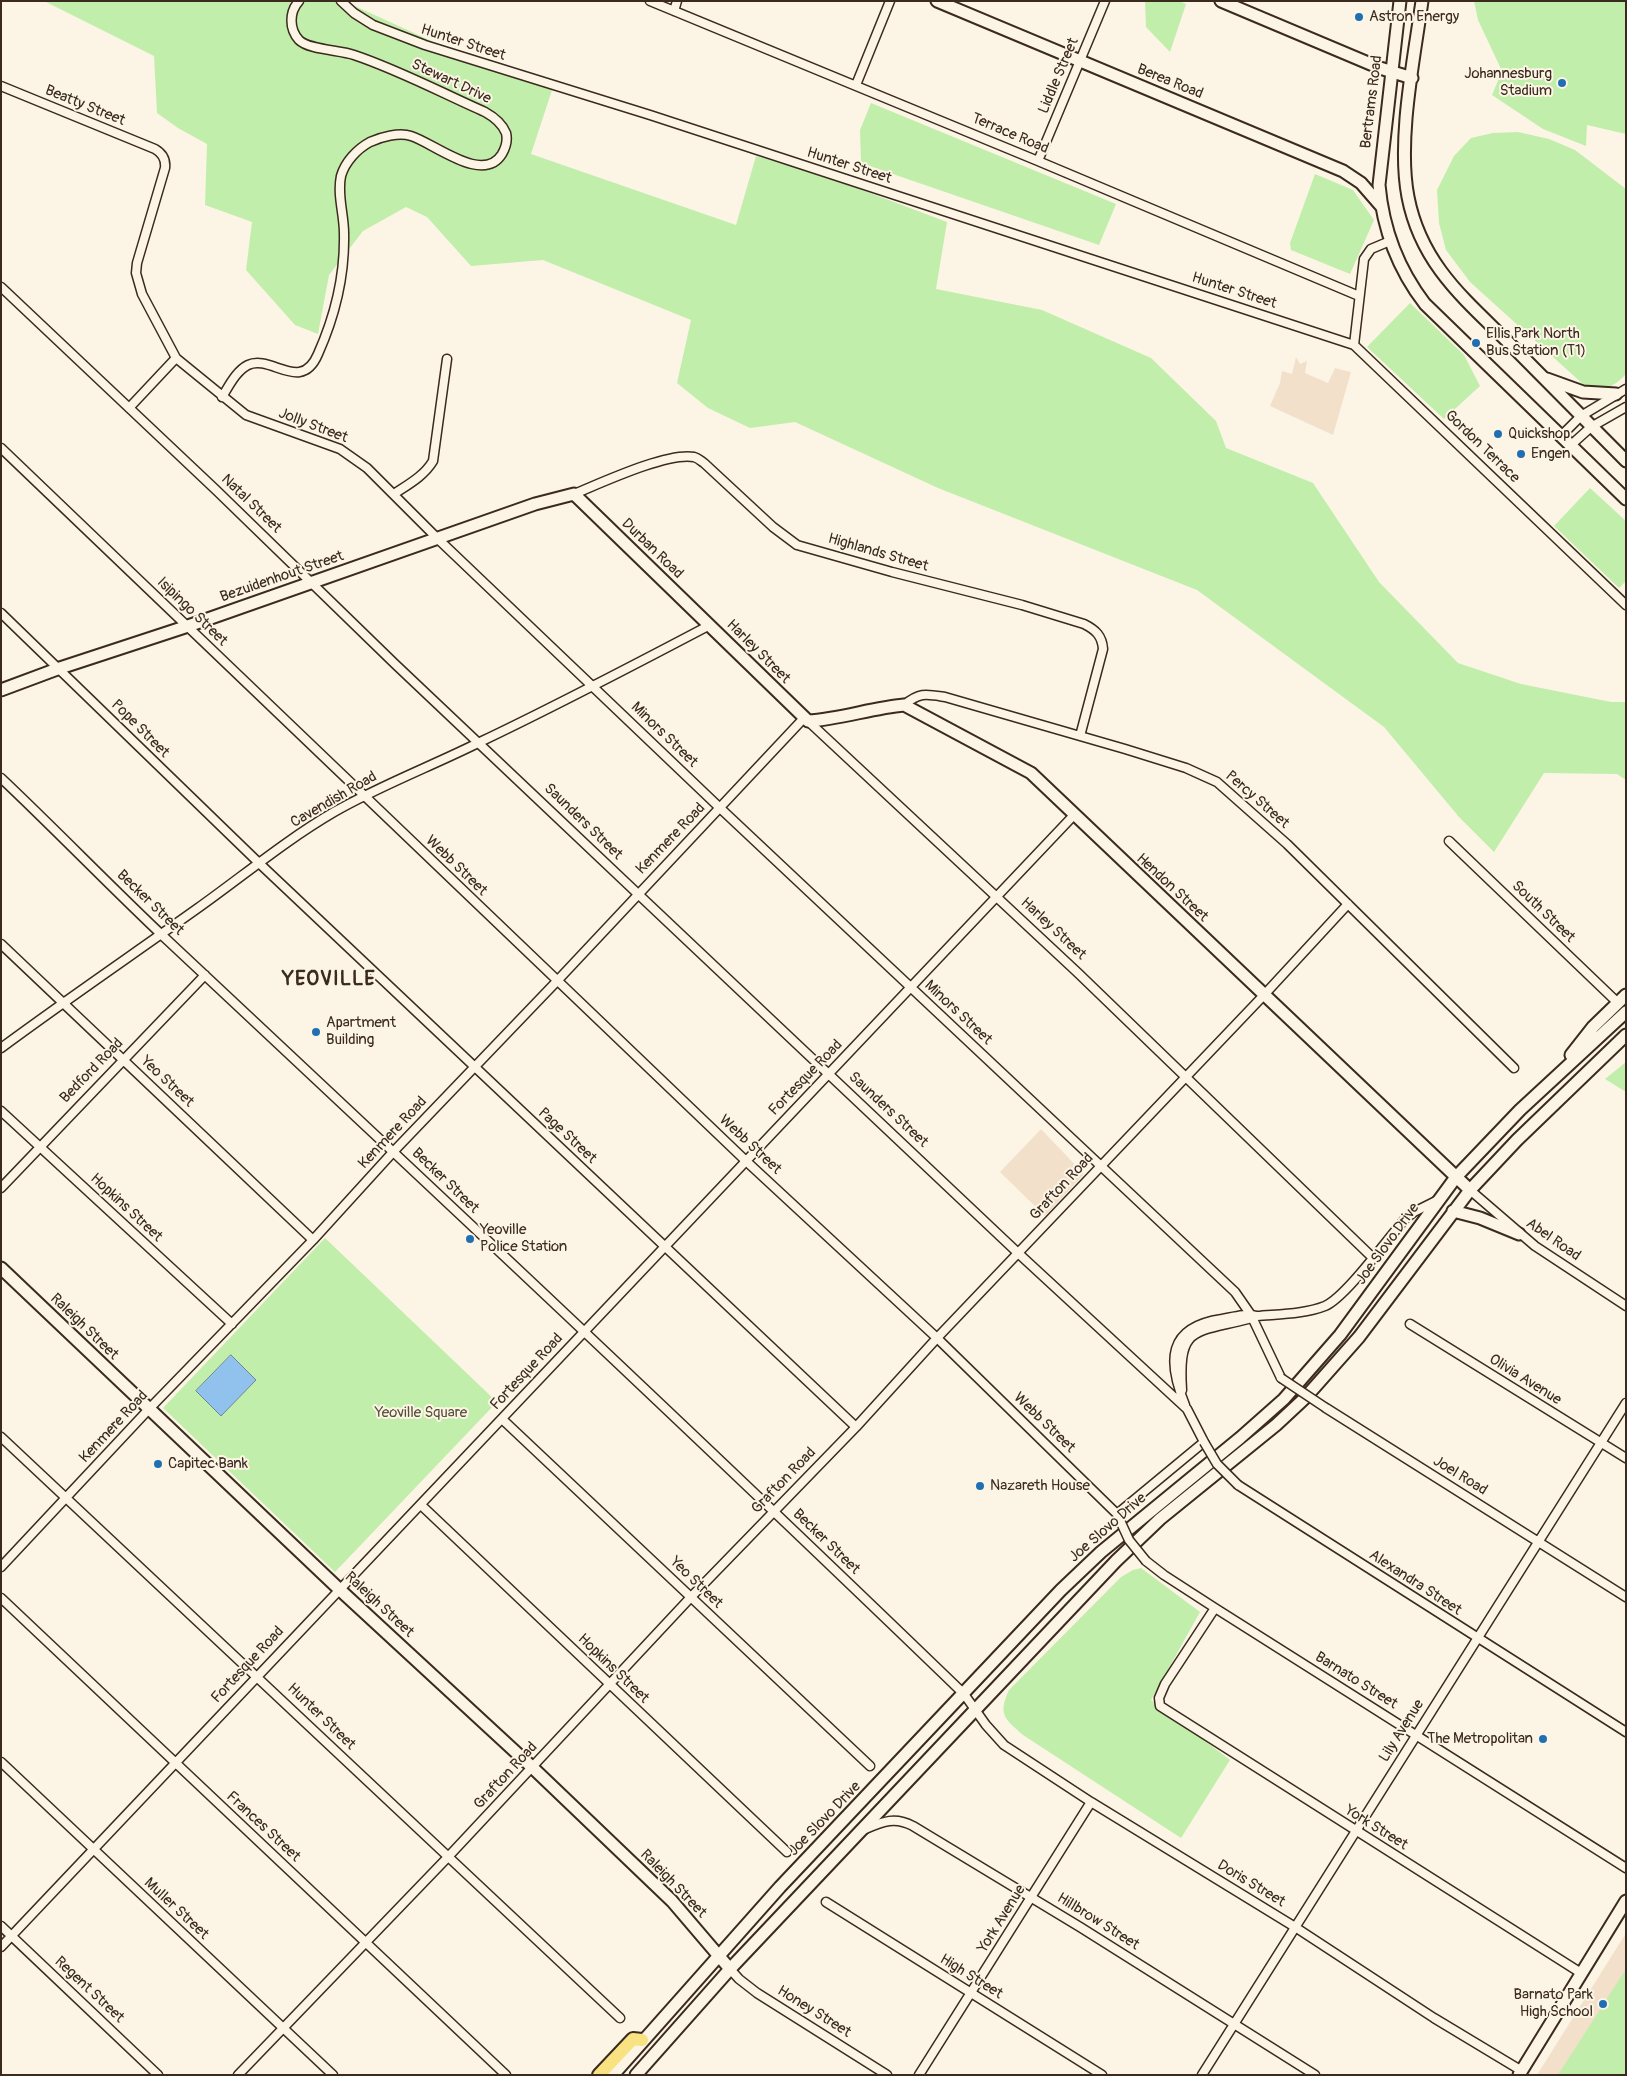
<!DOCTYPE html>
<html>
<head>
<meta charset="utf-8">
<style>
  body { margin:0 }
  #map { position:relative; width:1627px; height:2076px; overflow:hidden; background:#fcf5e5; font-family:Pangolin,sans-serif }
  canvas { display:block }
  .frame { position:absolute; inset:0; border:2px solid #3b2a1e; pointer-events:none }
</style>
</head>
<body>
<div id="map">
<canvas width="1627" height="2076"></canvas>
<div class="frame"></div>
</div>
<script>
const ctx = document.querySelector('canvas').getContext('2d');
ctx.lineJoin = 'round';
function fill(path, color) {
  ctx.fillStyle = color;
  ctx.fill(path, 'evenodd');
}
function stroke(path, color, width, dash) {
  ctx.strokeStyle = color;
  ctx.lineWidth = width;
  ctx.lineCap = dash ? 'butt' : 'round';
  ctx.setLineDash(dash || []);
  ctx.stroke(path);
}
function drawText(font, color, halo, rows, align = 'center') {
  ctx.font = font + ' Pangolin,sans-serif';
  ctx.lineWidth = 4;
  ctx.setLineDash([]);
  ctx.textBaseline = 'middle';
  ctx.strokeStyle = halo;
  ctx.fillStyle = color;
  for (const [text, x, y, turn = 0] of rows) {
    ctx.save();
    ctx.translate(x, y);
    ctx.rotate((+turn || 0) * Math.PI / 180);
    ctx.textAlign = isNaN(turn) ? turn : align;
    if (halo) ctx.strokeText(text, 0, 0);
    ctx.fillText(text, 0, 0);
    ctx.restore();
  }
}
fill(new Path2D(`
  M1296,357L1300,364L1307,361L1305,373L1328,383L1335,368L1351,372L1333,435L1270,406L1280,383L1282,371L1292,374Z
  M1041,1129L1084,1174L1045,1216L1000,1172Z
  M1626,1933V2075H1537Z`), '#f2e0cb');
fill(new Path2D(`
  M44,1H344L495,70L554,84L531,154L736,225L756,156L825,176L947,222L936,289L1042,310L1151,358L1216,421L1226,448L1313,483L1379,582L1458,663L1521,684L1611,702H1626V780L1617,774L1544,773L1494,852L1459,817L1384,727L1197,590L938,488L795,422L750,428L708,408L677,383L691,320L543,260L471,266L427,217L406,207L363,231L329,275L318,334L295,325L246,270L252,222L205,205L207,144L178,128L157,113L154,56Z
  M1145,1H1179L1186,4L1170,52L1146,27Z
  M1474,1H1626V134L1587,125L1586,146L1543,129L1492,95L1502,71L1478,20Z
  M871,103L1116,204L1099,245L861,163L860,130Z
  M1518,132L1549,139L1575,150L1626,189V374C1611,390 1605,389 1584,385L1470,282L1446,250L1439,223L1437,190L1454,156L1471,138L1493,133Z
  M1315,174L1353,190L1374,220L1350,274L1291,250L1290,243Z
  M1410,303L1464,355L1480,386L1444,419L1367,347Z
  M1590,488L1626,521V581L1619,588L1554,526Z
  M1626,1062V1092L1605,1079Z
  M325,1238L497,1402L335,1572L163,1408Z
  M1141,1568L1200,1612L1151,1700L1230,1760L1181,1838L1023,1735C1006,1719 997,1716 1009,1690L1121,1577L1133,1570Z
  M1626,1969V2075H1558Z`), '#c1eeab');
const water = new Path2D(`
  M231,1355L256,1380L221,1416L196,1391Z`);
fill(water, '#91c2ed');
stroke(water, '#6f859a', 1);
const street = new Path2D(`
  M341,1L354,13L373,25L425,45L650,115L1354,345
  M650,1L1038,161L1359,296
  M674,11L677,1
  M856,85L890,1
  M1,86L155,149C162,153 166,159 165,168L137,263L136,273L142,294L176,358L246,415L340,449L367,468L438,539L720,808L1235,1292L1251,1315L1281,1378
  M1038,161L1105,1
  M1390,241L1371,249L1364,259L1354,345L1626,605
  M1,287L216,490L395,664L638,894L1018,1253L1187,1409L1204,1442L1117,1514L937,1338L746,1161L1,448
  M222,397C229,386 236,371 248,365C271,354 301,394 318,354C335,316 345,274 344,233C344,214 337,195 341,176C345,162 357,149 370,142C381,137 399,132 411,136C434,143 483,185 502,154C506,147 508,141 506,133C502,123 494,117 485,112C442,93 399,70 354,55C340,50 309,50 299,40C289,29 289,12 299,1
  M129,408L176,358
  M1561,436L1581,416L1626,389
  M1571,445L1591,427L1626,407
  M394,494C409,484 424,476 433,461L447,359
  M574,494C601,483 667,452 694,457C698,458 701,461 704,463L773,527L797,545L892,572L1022,605L1084,624C1096,630 1102,636 1103,649L1080,736
  M1,613L260,864L856,1427
  M904,705C920,692 926,694 945,697L1125,749L1186,768L1217,782L1287,844L1514,1068
  M808,721L1078,973L1372,1257
  M1,778C56,830 109,885 164,937C432,1188 700,1439 964,1694L986,1725L1004,1745L1091,1802L1295,1927L1434,2018L1522,2071
  M1449,841L1618,1003
  M1,944L313,1240
  M1,1048C66,1000 132,955 198,908C243,876 286,840 334,812C381,785 432,766 480,742C558,705 634,665 710,625
  M1,1111L232,1324
  M1,1188L205,975
  M1470,1190L1535,1246L1626,1306
  M1410,1324L1626,1458
  M1182,1390C1178,1326 1193,1333 1248,1319
  M1185,1405C1167,1361 1167,1327 1222,1319C1233,1317 1246,1313 1257,1316C1279,1314 1305,1314 1325,1306C1346,1297 1388,1238 1406,1218L1414,1212L1438,1200
  M1326,1408L1626,1597
  M502,1419L870,1766
  M1,1437L620,2018
  M1238,1485L1626,1732
  M421,1505L787,1852
  M1146,1561L1164,1575L1215,1608L1626,1868
  M1,1567L149,1409L313,1240L394,1151L558,980L804,718
  M1,1598L506,2075
  M1215,1608L1165,1684L1159,1698L1160,1706L1581,1973
  M1,1762L333,2075
  M863,1830C882,1822 894,1816 913,1826L1080,1927L1315,2075
  M826,1902L1102,2075
  M1,1926L158,2075
  M1,1947L1074,815
  M730,1969L739,1979L757,1993L887,2075
  M238,2075L448,1857L691,1597L856,1427L937,1338L1264,995L1348,904
  M919,2075L1091,1802
  M1202,2075L1626,1403`);
const secondary = new Path2D(`
  M937,1L1343,171L1361,183L1381,206
  M1221,1L1380,68L1412,78
  M1400,1L1379,185C1383,229 1398,269 1425,304L1626,499
  M1422,1C1414,59 1397,140 1408,197C1422,269 1471,304 1519,353C1555,389 1590,425 1626,461
  M1547,379L1583,392L1616,394
  M1,690L60,668L188,626L535,504L574,494L808,721C840,719 872,708 904,705L1031,773L1470,1190
  M1571,1055L1593,1027L1626,995
  M1453,1211L1480,1218L1519,1234
  M1,1268L339,1589L533,1768L672,1901L730,1969
  M613,2075L780,1887L1061,1590L1101,1552L1240,1438L1284,1399L1340,1335L1456,1177L1520,1110L1626,1012
  M636,2075L730,1969L1116,1561L1160,1519L1276,1425L1305,1398L1359,1337L1470,1190L1517,1140L1626,1035
  M1519,2075L1626,1901`);
const primary = new Path2D(`
  M599,2075L633,2039L642,2040`);
stroke(street, '#3b2a1e', 11);
stroke(secondary, '#3b2a1e', 15);
stroke(primary, '#3b2a1e', 16);
stroke(street, '#fcf5e5', 8);
stroke(secondary, '#fcf5e5', 11);
stroke(primary, '#f8e281', 12);
const streetBridge = new Path2D(`
  M1281,1378L1326,1408
  M1204,1442L1217,1464L1238,1485
  M1117,1514L1129,1540L1146,1561`);
stroke(streetBridge, '#3b2a1e', 11, []);
stroke(streetBridge, '#fcf5e5', 8);
for (const [x, y, r, color] of [
  [1359,17,5,"#1f6fb2"],
  [1562,83,5,"#1f6fb2"],
  [1476,343,5,"#1f6fb2"],
  [1498,434,5,"#1f6fb2"],
  [1521,454,5,"#1f6fb2"],
  [316,1032,5,"#1f6fb2"],
  [470,1239,5,"#1f6fb2"],
  [158,1464,5,"#1f6fb2"],
  [980,1486,5,"#1f6fb2"],
  [1543,1739,5,"#1f6fb2"],
  [1603,2004,5,"#1f6fb2"]
]) {
  const dot = new Path2D();
  dot.arc(x, y, r, 0, 2 * Math.PI);
  ctx.fillStyle = color;
  ctx.fill(dot);
  stroke(dot, '#fcf5e5', 2);
}
drawText('15px', '#3b2a1e', '#fcf5e5', [
  ["Astron Energy",1369,17],
  ["Johannesburg",1552,74,"right"],
  ["Stadium",1552,91,"right"],
  ["Ellis Park North",1486,334],
  ["Bus Station (T1)",1486,351],
  ["Quickshop",1508,434],
  ["Engen",1531,454],
  ["Apartment",326,1023],
  ["Building",326,1040],
  ["Yeoville",480,1230],
  ["Police Station",480,1247],
  ["Capitec Bank",168,1464],
  ["Nazareth House",990,1486],
  ["The Metropolitan",1533,1739,"right"],
  ["Barnato Park",1593,1995,"right"],
  ["High School",1593,2012,"right"]
], 'left');
drawText('15px', '#3b2a1e', '#fcf5e5', [
  ["Hunter Street",463,43,18],
  ["Liddle Street",1059,76,-67],
  ["Stewart Drive",451,82,25],
  ["Berea Road",1170,82,22],
  ["Bertrams Road",1372,102,-83],
  ["Beatty Street",85,106,22],
  ["Terrace Road",1010,134,23],
  ["Hunter Street",849,166,18],
  ["Hunter Street",1234,291,18],
  ["Jolly Street",313,426,21],
  ["Gordon Terrace",1482,447,44],
  ["Natal Street",251,504,44],
  ["Durban Road",652,549,44],
  ["Highlands Street",878,553,16],
  ["Bezuidenhout Street",282,577,-19],
  ["Isipingo Street",192,612,44],
  ["Harley Street",758,652,45],
  ["Pope Street",140,729,45],
  ["Minors Street",664,735,44],
  ["Cavendish Road",334,800,-30],
  ["Percy Street",1257,800,41],
  ["Saunders Street",583,822,44],
  ["Kenmere Road",671,839,-46],
  ["Webb Street",456,866,44],
  ["Hendon Street",1172,888,43],
  ["Becker Street",150,903,44],
  ["South Street",1543,912,44],
  ["Harley Street",1053,929,43],
  ["Minors Street",958,1013,43],
  ["Bedford Road",92,1071,-46],
  ["Fortesque Road",806,1078,-46],
  ["Yeo Street",167,1082,43],
  ["Saunders Street",888,1110,43],
  ["Kenmere Road",393,1133,-47],
  ["Page Street",567,1136,43],
  ["Webb Street",750,1145,43],
  ["Becker Street",445,1181,44],
  ["Grafton Road",1062,1187,-47],
  ["Hopkins Street",126,1208,43],
  ["Abel Road",1553,1240,35],
  ["Joe Slovo Drive",1388,1244,-54],
  ["Raleigh Street",84,1327,44],
  ["Fortesque Road",527,1372,-47],
  ["Olivia Avenue",1525,1380,32],
  ["Webb Street",1044,1423,44],
  ["Kenmere Road",114,1427,-47],
  ["Joel Road",1460,1476,32],
  ["Grafton Road",784,1481,-46],
  ["Joe Slovo Drive",1108,1528,-41],
  ["Becker Street",826,1542,44],
  ["Yeo Street",696,1583,44],
  ["Alexandra Street",1415,1583,33],
  ["Raleigh Street",379,1605,43],
  ["Fortesque Road",248,1665,-47],
  ["Hopkins Street",613,1669,44],
  ["Barnato Street",1356,1681,32],
  ["Hunter Street",321,1717,44],
  ["Lily Avenue",1402,1731,-58],
  ["Grafton Road",506,1776,-47],
  ["Joe Slovo Drive",825,1819,-46],
  ["Frances Street",263,1827,43],
  ["York Street",1376,1828,32],
  ["Raleigh Street",673,1884,46],
  ["Doris Street",1251,1884,31],
  ["Muller Street",176,1909,43],
  ["York Avenue",1002,1919,-58],
  ["Hillbrow Street",1098,1922,32],
  ["High Street",971,1977,32],
  ["Regent Street",89,1990,43],
  ["Honey Street",814,2012,32]
]);
drawText('15px', '#56513a', '#fcf5e5', [
  ["Yeoville Square",421,1413]
]);
ctx.letterSpacing = '1px';
drawText('bold 20px', '#3b2a1e', '#fcf5e5', [
  ["YEOVILLE",329,980]
]);
ctx.letterSpacing = '0px';
</script>
</body>
</html>
